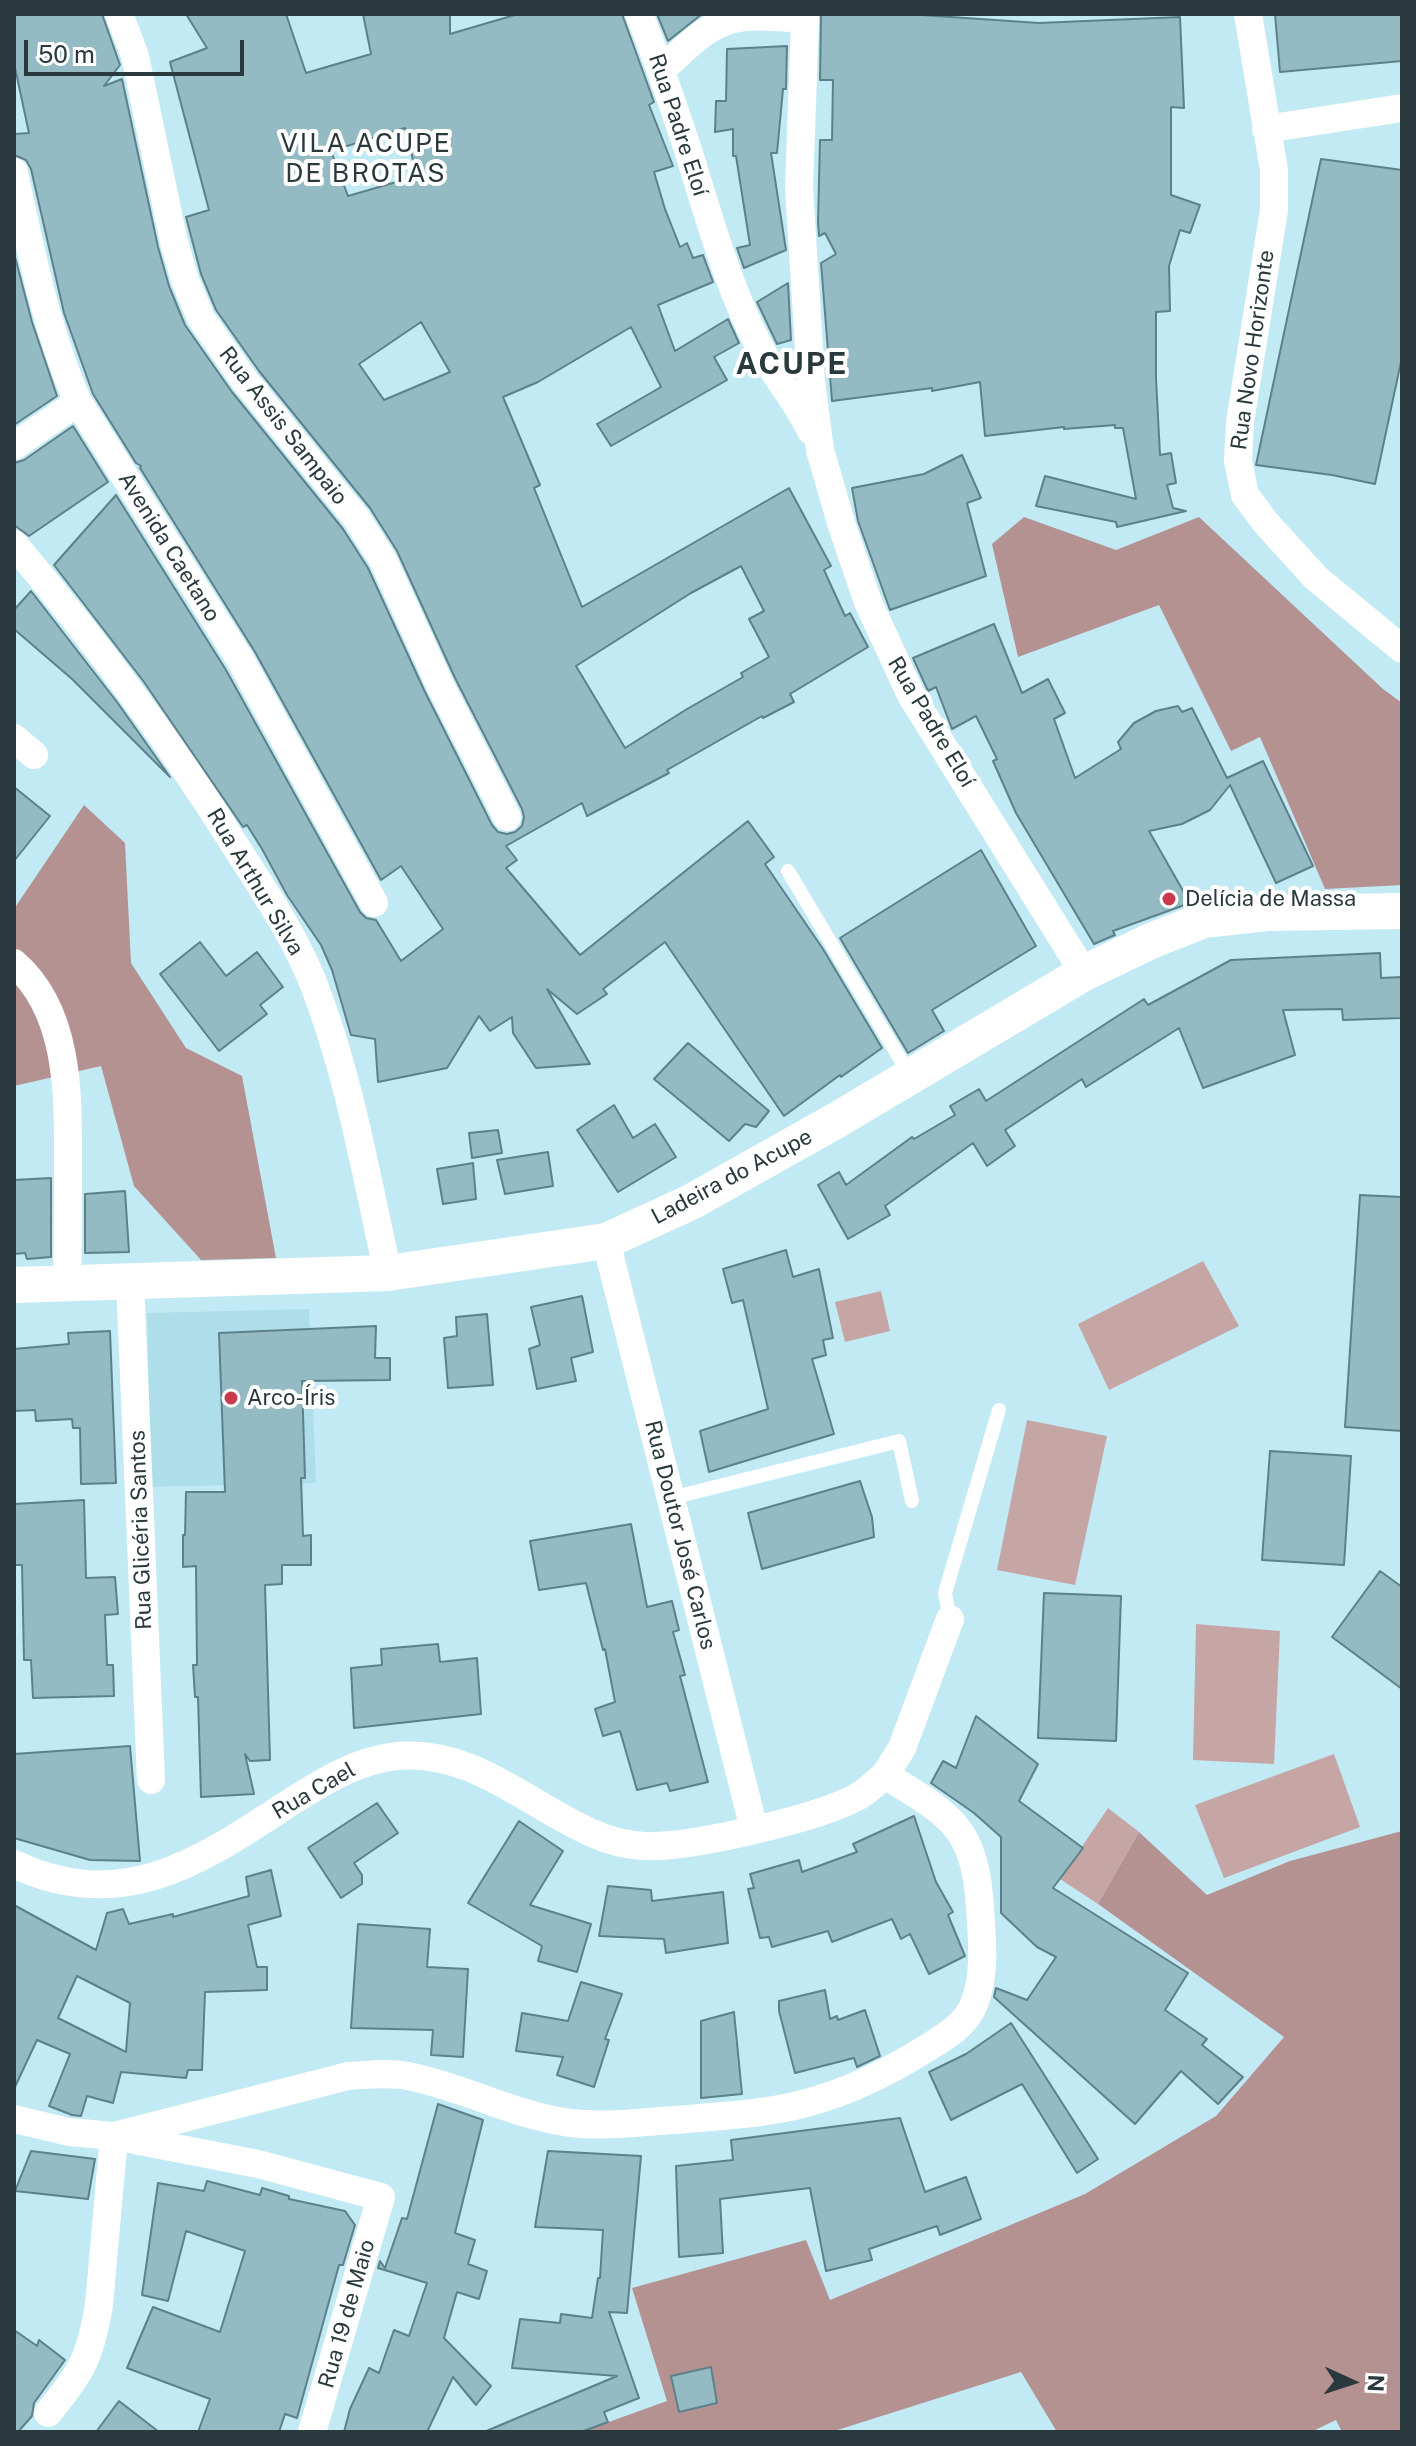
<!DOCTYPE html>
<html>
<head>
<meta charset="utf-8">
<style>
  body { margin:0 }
  #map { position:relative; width:1416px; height:2446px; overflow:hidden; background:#c2eaf4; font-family:"Public Sans",sans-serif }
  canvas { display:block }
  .frame { position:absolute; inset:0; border:16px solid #29393d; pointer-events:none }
  .north { position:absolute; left:1312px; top:2342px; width:80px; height:80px; -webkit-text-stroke:6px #fff; paint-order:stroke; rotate:93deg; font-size:22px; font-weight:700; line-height:32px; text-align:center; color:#29393d }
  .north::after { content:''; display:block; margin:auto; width:28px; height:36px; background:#29393d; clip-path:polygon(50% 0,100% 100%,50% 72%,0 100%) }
  .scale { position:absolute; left:24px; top:40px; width:220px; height:36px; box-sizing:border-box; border:4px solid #29393d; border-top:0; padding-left:10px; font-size:24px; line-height:28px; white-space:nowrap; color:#29393d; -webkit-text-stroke:6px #fff; paint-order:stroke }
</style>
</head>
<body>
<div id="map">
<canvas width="1416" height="2446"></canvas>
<div class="frame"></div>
<div class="north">N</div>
<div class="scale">50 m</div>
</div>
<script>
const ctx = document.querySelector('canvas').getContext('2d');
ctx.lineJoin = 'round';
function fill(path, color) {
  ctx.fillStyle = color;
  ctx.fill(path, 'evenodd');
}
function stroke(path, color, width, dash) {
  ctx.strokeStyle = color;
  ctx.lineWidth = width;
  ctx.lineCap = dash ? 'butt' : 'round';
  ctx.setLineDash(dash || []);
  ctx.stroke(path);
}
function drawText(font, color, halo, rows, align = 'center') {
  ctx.font = font + ' "Public Sans",sans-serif';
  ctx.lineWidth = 8;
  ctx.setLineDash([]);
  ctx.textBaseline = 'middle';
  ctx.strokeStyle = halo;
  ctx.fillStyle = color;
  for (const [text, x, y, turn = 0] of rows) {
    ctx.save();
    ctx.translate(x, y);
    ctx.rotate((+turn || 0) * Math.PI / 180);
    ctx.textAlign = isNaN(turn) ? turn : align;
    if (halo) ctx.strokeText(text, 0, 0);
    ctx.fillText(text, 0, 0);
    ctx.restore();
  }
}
fill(new Path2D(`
  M309,1309L316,1483L151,1487L147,1313Z`), '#addeea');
fill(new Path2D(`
  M1203,1261L1239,1326L1109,1390L1078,1324Z
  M881,1291L890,1331L845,1342L835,1302Z
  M1027,1420L1107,1436L1075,1585L997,1570Z
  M1196,1624L1280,1631L1274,1764L1193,1760Z
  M1334,1754L1360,1827L1224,1878L1195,1805Z
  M1108,1808L1139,1832L1098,1904L1060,1879Z`), '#c6a5a5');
fill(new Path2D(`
  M1024,517L1116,550L1199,517L1383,689L1402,703V885L1325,889L1260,737L1231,751L1159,605L1018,657L992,544Z
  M84,805L125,843L131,963L186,1048L242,1076L276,1258L201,1260L134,1186L101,1066L14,1086V909Z
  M1402,1831V2432H1342L1336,2420L1311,2432H1057L1021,2372L831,2432H581L667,2401L632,2288L806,2240L830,2300L1085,2194L1216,2116L1284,2037L1098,1904L1139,1832L1207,1895L1290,1861Z`), '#b59292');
const building = new Path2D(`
  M14,14H102L120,65L104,86L122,79L158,247L169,286L185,325L232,392L343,529L368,568L425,692L492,825L498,832L507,834L515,832L522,826L524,817L522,809L455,678L397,551L370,508L259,371L216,310L201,274L186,217L209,210L170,62L207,48L186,14H286L306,73L371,54L363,14H450V34L518,14H622L654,102L649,105L673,166L654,172L665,209L680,247L687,243L693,258L703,255L713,282L658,305L675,351L728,319L739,343L714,357L727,380L611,446L597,424L661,387L631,327L538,382L503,397L540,485L534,488L582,607L789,488L831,566L824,570L845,616L850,613L868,647L790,694L794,702L763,718L762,716L667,770L669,773L587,816L582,803L506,846L517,860L506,868L580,955L748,821L774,857L765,864L823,949L882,1048L841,1077L840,1075L784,1116L665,942L603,989L607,994L577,1014L547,989L590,1064L536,1068L513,1033L512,1017L490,1031L479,1016L447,1068L378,1082L375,1039L351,1035L332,970L321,945L287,895L262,849L247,825L243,827L144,682L54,565L116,495L226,670L360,912L366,918L376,920L401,961L443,929L401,866L381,880L255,652L140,468L141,466L136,463L93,394L64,313L31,169L26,160L14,155V134L29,133L14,63ZM405,128L417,176L348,196L331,151ZM421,322L450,372L384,400L359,364ZM741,566L764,611L749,619L769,657L741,673L743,677L687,709L625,748L576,666L691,593Z
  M657,14H702L668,41Z
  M821,14H907L1039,23L1180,17L1184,108L1171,107V195L1200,205L1190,233L1180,230L1169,266L1170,311L1156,312V378L1160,455L1171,453L1176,483L1167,485L1173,508L1186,511L1117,527L1116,522L1036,506L1045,476L1136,499L1123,428H1115V425L1064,429V427L985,436L980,382L932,391V388L832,401L821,263L836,254L825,233L819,236L818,222L820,140H832L833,80H820Z
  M1275,14H1402V61L1280,72Z
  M787,46L786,89H783L777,153H771L786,250L744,268L737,248L750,245L736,156H733V129L715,132L716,101H726L727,49Z
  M1321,159L1402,170V357L1375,484L1332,475L1256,465Z
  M14,253L32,322L57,396L14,425Z
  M788,283L791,340L777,344L757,302Z
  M73,426L108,482L29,536L14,525V463L24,460Z
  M962,455L981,498L967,503L986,576L890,610L858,521L852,488L924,474Z
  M31,591L117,702L170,777L72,679L14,629V610Z
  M994,624L1022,693L1048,679L1065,713L1054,719L1075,778L1121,749L1118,742L1134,723L1156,711L1178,706L1182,712L1192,708L1227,778L1263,761L1313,866L1276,883L1230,785L1210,810L1182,824L1149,831L1190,903L1113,931L1115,935L1094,944L1016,813L993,761L997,759L976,716L952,729L936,687L928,691L913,658Z
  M14,787L50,816L14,861Z
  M981,850L1036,946L932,1010L944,1031L908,1053L840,938Z
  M200,942L226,976L257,952L283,987L260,1005L267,1014L219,1051L160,974Z
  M1380,953L1381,978L1402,977V1018L1343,1020L1342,1009L1283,1010L1295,1055L1203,1088L1179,1028L1086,1087L1082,1079L1005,1130L1015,1146L987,1166L973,1143L885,1206L890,1215L848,1239L818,1185L839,1172L846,1185L912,1137L914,1139L955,1115L950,1106L979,1089L986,1101L1144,999L1148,1005L1231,960Z
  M688,1043L769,1111L756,1127L745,1124L729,1141L654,1079Z
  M614,1105L633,1138L655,1124L676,1157L618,1192L577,1130Z
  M498,1130L502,1153L472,1158L469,1133Z
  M548,1152L553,1186L505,1194L497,1160Z
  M473,1163L476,1199L443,1204L437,1169Z
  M51,1178V1257L27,1259L25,1253L14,1254V1180Z
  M125,1191L129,1252L85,1253V1194Z
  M1360,1195L1402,1197V1431L1345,1427Z
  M786,1250L793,1277L819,1269L833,1338L823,1340L826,1355L812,1359L834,1434L709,1472L700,1431L768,1409L743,1300L732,1303L723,1269Z
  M582,1296L593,1352L571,1358L576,1381L537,1389L529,1349L540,1345L531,1307Z
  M487,1314L493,1385L448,1388L444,1338L457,1336L456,1317Z
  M376,1326L375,1358H390V1380L302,1381L305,1478H301L303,1536L311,1535V1565H282V1584L265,1585L270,1760L250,1761L245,1754L254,1794L201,1797L198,1697H195L193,1665H197L196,1566L183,1567V1535H185L186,1492H225L219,1333Z
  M110,1331L116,1483L81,1484L80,1428H73L72,1419L36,1421L35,1410L14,1411V1349L69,1344L68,1333Z
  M1270,1451L1351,1456L1344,1565L1262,1560Z
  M860,1481L872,1517L874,1537L762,1569L748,1513Z
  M84,1500L86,1578L115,1577L118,1614L105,1615L107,1665H113L114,1696L33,1698L31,1660H24L22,1565H14V1504Z
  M631,1524L647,1607L672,1601L679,1630L673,1632L685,1675L680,1676L708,1782L670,1791L667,1783L637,1790L620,1731L603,1736L595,1709L615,1702L605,1649L603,1650L586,1583L539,1590L530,1541Z
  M1380,1571L1402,1587V1689L1332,1637Z
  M1044,1593L1121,1596L1116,1741L1038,1738Z
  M438,1644L440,1662L477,1658L481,1714L354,1728L351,1668L382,1665L381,1649Z
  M976,1716L1038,1764L1019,1801L1083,1848L1053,1888L1188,1973L1165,2010L1207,2039L1202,2045L1243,2077L1218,2104L1181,2071L1135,2124L994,1997L996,1988L1027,2000L1056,1957L1037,1947L1001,1913V1837L974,1813L931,1783L943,1761L956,1768Z
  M130,1746L140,1861L90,1860L14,1838V1754Z
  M377,1803L398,1833L354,1863L362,1875V1884L341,1898L308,1848Z
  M914,1816L936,1882L953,1912L948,1915L965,1956L929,1974L910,1934L901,1939L892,1919L832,1942L828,1931L772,1947L769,1937L760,1938L748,1889L754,1888L750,1874L799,1860L802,1872L857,1852L853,1844Z
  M519,1821L563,1851L530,1905L591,1924L577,1972L538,1961L542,1946L468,1903Z
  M271,1870L281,1916L248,1925L257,1967H267V1990L205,1992L202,2070H188L186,2078L121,2072L113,2103L87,2096L81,2116L72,2115L49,2106L70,2054L37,2040L14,2089V1905L96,1950L107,1913L123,1909L129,1924L173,1914V1917L249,1896L246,1877ZM77,1976L130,2003L126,2052L58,2018Z
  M608,1886L651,1890L652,1901L723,1892L728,1943L666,1953L664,1939L599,1936Z
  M358,1924L430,1929L427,1967L468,1969L463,2057L431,2055L433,2030L351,2028Z
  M581,1982L622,1994L605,2039L609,2040L594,2087L557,2075L563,2057L516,2051L522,2013L568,2021Z
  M825,1990L830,2019L837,2016L838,2020L865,2010L880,2056L857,2067L854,2058L795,2073L779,2011V2001Z
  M734,2012L742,2094L701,2098V2021Z
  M1011,2023L1098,2159L1077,2173L1022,2084L951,2120L929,2072L966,2054Z
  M438,2104L483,2120L455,2233L475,2240L468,2264L487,2271L479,2299L457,2292L444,2338L491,2386L476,2405L453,2377L427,2432H344L350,2409L369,2368L379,2373L394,2330L409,2336L427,2283L378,2268L380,2261L385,2268L402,2218L407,2219Z
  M900,2118L925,2192L966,2177L981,2219L940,2235L937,2226L869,2249L872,2260L826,2271L810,2188L720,2199L723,2253L679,2257L676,2166L733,2160L731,2140Z
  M31,2151L95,2159L88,2199L15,2191Z
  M548,2151L641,2156L627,2313L609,2312L639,2398L604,2412L608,2422L581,2432H484L617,2376L512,2368L520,2319L560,2323L561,2314L592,2318L598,2278H600L603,2230L535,2227Z
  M207,2181L260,2195L262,2188L289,2196V2199L345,2211L355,2225L343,2265H339L297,2418L285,2414L279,2432H198L210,2399L127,2368L153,2307L220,2332L245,2251L186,2231L168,2301L142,2295L158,2183L204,2191Z
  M14,2330L37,2346L39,2340L65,2360L34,2403L32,2416L18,2432H14Z
  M711,2367L717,2403L679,2412L671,2376Z
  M119,2401L159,2432H96Z`);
fill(building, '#94bac4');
stroke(building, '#5d818a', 2);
stroke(new Path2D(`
  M788,871L911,1077
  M671,1498L899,1441L912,1501
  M950,1619L945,1593L999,1410`), '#fff', 14);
stroke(new Path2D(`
  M119,14L135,56L174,242L185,280L201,318L245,381L357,519L383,560L440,685L507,817
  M639,14C657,58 672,102 687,147C708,214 727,285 760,348C775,377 797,401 811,431
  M1248,14L1274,170V210L1240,422L1238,461L1245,495L1266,523L1316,578L1402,649
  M661,70C680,54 699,32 722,23C747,12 779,18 805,19L799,188L811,381L820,450L842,526L868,602L911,695L1084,973
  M1266,129L1402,108
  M14,172C30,249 46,329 78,402L241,661L374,903
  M14,446L78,402
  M14,544C95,641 169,740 236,847C264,891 295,936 314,985C350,1078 366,1176 388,1273
  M14,738L34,755
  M14,963C72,1013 68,1102 68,1172C68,1209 68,1246 67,1283
  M606,1241L754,1829
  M130,1280L151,1780
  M885,1775L902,1748L950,1619
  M14,1864C119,1914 197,1864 283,1807C319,1784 355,1760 398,1756C474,1750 528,1805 592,1833C609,1841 626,1845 645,1846C690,1848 816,1819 857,1797C867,1792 876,1782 885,1775C950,1815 975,1826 980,1908C982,1938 986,1975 974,2004C966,2025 945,2037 927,2048C895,2068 859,2087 823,2098C776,2114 723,2116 674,2120C640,2122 605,2127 571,2123C515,2116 464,2087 408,2076C388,2072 368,2075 348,2076L114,2136L69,2132L14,2119
  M48,2413C82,2372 90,2358 99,2305L114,2136L258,2164L381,2197L312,2432`), '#fff', 28);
stroke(new Path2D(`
  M14,1285L388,1273L606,1241L691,1202L837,1120L1084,973L1153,940L1204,920L1267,913L1402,911`), '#fff', 36);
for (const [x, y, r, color] of [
  [1169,899,8,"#ca3a4c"],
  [231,1398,8,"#ca3a4c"]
]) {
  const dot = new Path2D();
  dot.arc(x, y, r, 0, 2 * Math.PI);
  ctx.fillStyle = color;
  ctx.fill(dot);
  stroke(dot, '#fff', 3);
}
drawText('22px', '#29393d', '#fff', [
  ["Rua Padre Eloí",678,125,72],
  ["Rua Novo Horizonte",1253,350,-82],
  ["Rua Assis Sampaio",283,426,52],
  ["Avenida Caetano",169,547,58],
  ["Rua Padre Eloí",931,722,59],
  ["Rua Arthur Silva",255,882,59],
  ["Ladeira do Acupe",732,1177,-28],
  ["Rua Glicéria Santos",141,1530,-92],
  ["Rua Doutor José Carlos",680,1535,76],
  ["Rua Cael",314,1791,-30],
  ["Rua 19 de Maio",347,2314,-74]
]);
drawText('22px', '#29393d', '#fff', [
  ["Delícia de Massa",1185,899],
  ["Arco-Íris",247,1398]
], 'left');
ctx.letterSpacing = '2px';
drawText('26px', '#29393d', '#fff', [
  ["VILA ACUPE",366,144],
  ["DE BROTAS",366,174]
]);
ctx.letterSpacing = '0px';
ctx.letterSpacing = '2px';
drawText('bold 30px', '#29393d', '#fff', [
  ["ACUPE",792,365]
]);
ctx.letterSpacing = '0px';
</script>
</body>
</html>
